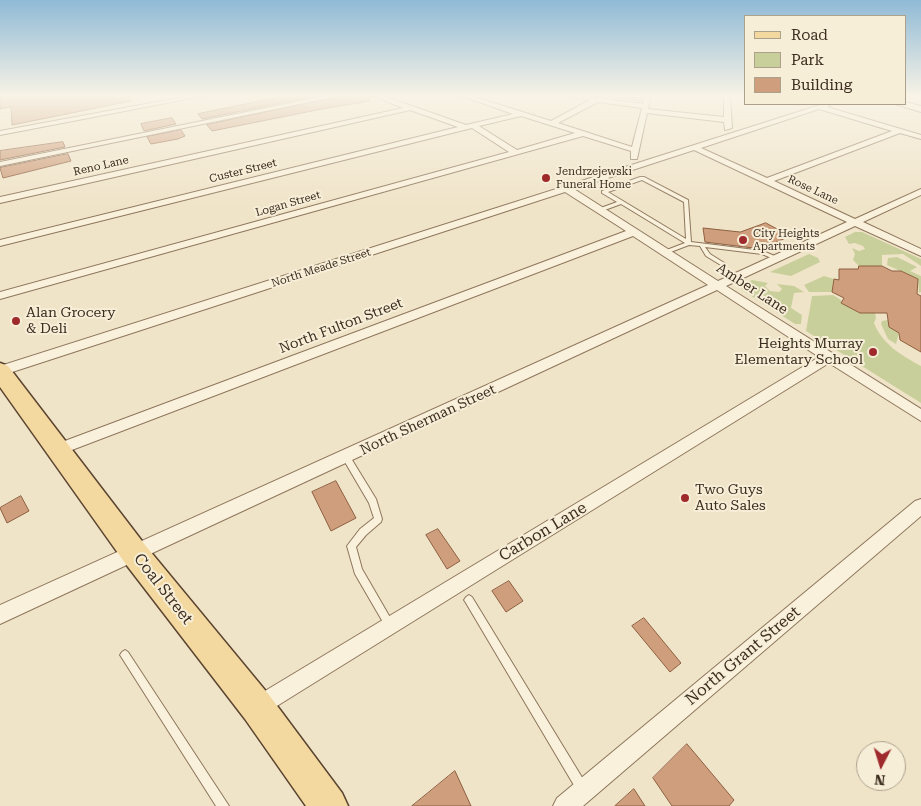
<!DOCTYPE html>
<html>
<head>
<meta charset="utf-8">
<style>
  body { margin:0 }
  #map { position:relative; width:921px; height:806px; overflow:hidden; background:#f0e4c8; font-family:"Roboto Serif",serif }
  canvas { display:block }
  .legend { position:absolute; left:744px; top:15px; width:162px; height:90px; box-sizing:border-box; background:#f7eed8; border:1px solid #ada18e; margin:0; padding:6px 9px; list-style:none; font-size:15px; color:#3d2e20 }
  .legend li { display:flex; align-items:center; gap:10px; height:25px }
  .legend b { width:25px; border:1px solid #ada18e }
  .north { position:absolute; left:856px; top:741px; width:50px; height:50px; box-sizing:border-box; background:#f7eed8; border:1px solid #ada18e; border-radius:50%; rotate:185deg; font-size:14px; font-weight:700; line-height:20px; text-align:center; color:#3d2e20 }
  .north::after { content:''; display:block; margin:auto; width:18px; height:22px; background:#9e2a2b; clip-path:polygon(50% 0,100% 100%,50% 72%,0 100%) }
</style>
</head>
<body>
<div id="map">
<canvas width="921" height="806"></canvas>
<ul class="legend">
<li><b style="height:6px;background:#f3d9a0"></b>Road</li>
<li><b style="height:14px;background:#c9cf9b"></b>Park</li>
<li><b style="height:14px;background:#cf9f7d"></b>Building</li>
</ul>
<div class="north">N</div>
</div>
<script>
const ctx = document.querySelector('canvas').getContext('2d');
ctx.lineJoin = 'round';
function fill(path, color) {
  ctx.fillStyle = color;
  ctx.fill(path, 'evenodd');
}
function stroke(path, color, width, dash) {
  ctx.strokeStyle = color;
  ctx.lineWidth = width;
  ctx.lineCap = dash ? 'butt' : 'round';
  ctx.setLineDash(dash || []);
  ctx.stroke(path);
}
function drawText(font, color, halo, rows, align = 'center') {
  ctx.font = font + ' "Roboto Serif",serif';
  ctx.lineWidth = 4;
  ctx.setLineDash([]);
  ctx.textBaseline = 'middle';
  ctx.strokeStyle = halo;
  ctx.fillStyle = color;
  for (const [text, x, y, turn = 0] of rows) {
    ctx.save();
    ctx.translate(x, y);
    ctx.rotate((+turn || 0) * Math.PI / 180);
    ctx.textAlign = isNaN(turn) ? turn : align;
    if (halo) ctx.strokeText(text, 0, 0);
    ctx.fillText(text, 0, 0);
    ctx.restore();
  }
}
fill(new Path2D(`
  M855,232H862L921,259V266L903,254L882,255V266H859L853,260L855,254L852,248L859,251L865,249L863,246L855,243L849,244L845,237Z
  M809,254L818,258L820,262L791,276L770,272Z
  M897,257L917,267L910,271L921,276V292L919,293L918,279L887,265L888,258Z
  M824,276L834,279L832,292H809L804,285Z
  M752,280L768,283L765,286L770,291L779,292L782,289L777,284L794,286L804,292L794,293L791,308L802,315L801,324H795L742,290L741,286Z
  M833,295L841,300L842,303L860,313H875L876,318L874,323C883,345 901,355 921,366V403L806,331L812,296Z
  M888,320L889,327L899,333L896,344L888,339L881,324L882,321Z`), '#c9cf9b');
const building = new Path2D(`
  M130,95L131,101L12,125L11,107L0,109V96L6,95Z
  M290,95H320L202,119L198,114Z
  M345,95H369L370,101L322,109L212,131L207,125Z
  M172,118L176,124L144,131L141,124Z
  M181,130L185,136L178,139L151,144L147,137Z
  M63,142L65,147L0,160V151Z
  M68,154L71,161L3,178L0,168Z
  M766,223L790,236L761,249L705,242L703,228L740,232Z
  M859,266H882L892,271H901L918,279L917,294L921,296V352L900,340L899,333L889,327L887,313H860L841,303L844,298L832,292L834,279L839,280V269H858Z
  M336,481L356,518L331,531L312,492Z
  M21,496L29,511L7,523L0,508Z
  M438,529L460,561L447,569L426,535Z
  M509,581L523,601L506,612L492,591Z
  M644,618L681,663L670,672L632,626Z
  M687,744L734,800L729,806H672L653,778Z
  M455,771L471,806H412Z
  M634,789L645,806H615Z`);
fill(building, '#cf9f7d');
stroke(building, '#8d5f41', 1);
const lane = new Path2D(`
  M604,95H615L649,100L647,101Z
  M640,177H644L688,200L691,242L763,251L779,258L776,260L762,254L705,247L710,254L726,264V266L724,267L706,256L700,246L689,245L668,253H664V251L685,243L621,204L602,211H598V209L617,202L602,193V191ZM642,180L684,202L686,239L608,192Z
  M346,454L349,455L376,499L382,519L381,522L366,535L356,547L362,569L395,626L393,629L390,631L387,629L355,574L347,546L360,529L374,518L369,503L342,457L343,455Z
  M469,595L472,597L586,784L588,788L586,792L582,794L578,792L466,603L464,600L466,597Z
  M125,650L128,652L229,806H216L122,658L120,655L122,652Z`);
const street = new Path2D(`
  M194,95H208L0,135V131Z
  M330,95H343L0,166V162Z
  M371,95H381L466,125L513,114L459,95H469L551,121L590,100L562,95H580L643,104L645,95H651L648,109L724,117V95H730L732,128L725,130L724,122L647,113L637,159H631V151L583,136L0,299V292L509,152L472,128L0,246V240L458,127L410,110L0,203V197L403,108ZM598,102L642,108L632,147L558,123ZM521,116L575,133L517,150L479,126Z
  M823,104H832L827,107L921,135V139L900,133L774,181L855,219L921,189V195L863,222L921,249V256L855,226L726,286L921,409V421L829,363L264,714L257,717L250,714L247,707L250,700L819,357L717,290L0,624V605L708,285L633,236L64,453L59,455L54,453L52,449L54,445L626,231L565,192L0,376V366ZM819,109L892,131L767,178L701,148ZM694,150L847,222L718,281L574,189Z
  M921,499V516L583,806H553L557,798L915,501Z`);
const secondary = new Path2D(`
  M905,102L921,106V112L895,104Z`);
const primary = new Path2D(`
  M0,363L8,366L145,545L269,695L342,793L348,806H306L245,719L125,563L0,387Z`);
stroke(lane, '#8d765c', 2);
stroke(street, '#8d765c', 2);
stroke(secondary, '#6f573f', 2);
stroke(primary, '#5b4430', 3);
fill(lane, '#faf1dc');
fill(street, '#faf1dc');
fill(secondary, '#faf1dc');
fill(primary, '#f3d9a0');
const sky = ctx.createLinearGradient(0, 0, 0, 208);
sky.addColorStop(0, '#8fbad6');
sky.addColorStop(0.46, '#f8f3e6');
sky.addColorStop(1, '#f8f3e600');
ctx.fillStyle = sky;
ctx.fillRect(0, 0, 921, 208);
for (const [x, y, r, color] of [
  [546,178,5,"#9e2a2b"],
  [743,240,5,"#9e2a2b"],
  [16,321,5,"#9e2a2b"],
  [873,352,5,"#9e2a2b"],
  [685,498,5,"#9e2a2b"]
]) {
  const dot = new Path2D();
  dot.arc(x, y, r, 0, 2 * Math.PI);
  ctx.fillStyle = color;
  ctx.fill(dot);
  stroke(dot, '#f7eed8', 2);
}
drawText('11px', '#3d2e20', '#f7eed8', [
  ["Reno Lane",101,166,-13],
  ["Custer Street",243,171,-14],
  ["Rose Lane",813,190,25],
  ["Logan Street",288,204,-16],
  ["North Meade Street",321,268,-18]
]);
drawText('11px', '#3d2e20', '#f7eed8', [
  ["Jendrzejewski",556,172],
  ["Funeral Home",556,185],
  ["City Heights",753,234],
  ["Apartments",753,247]
], 'left');
drawText('14px', '#3d2e20', '#f7eed8', [
  ["Amber Lane",752,289,33],
  ["North Fulton Street",341,326,-21],
  ["North Sherman Street",428,420,-25]
]);
drawText('14px', '#3d2e20', '#f7eed8', [
  ["Alan Grocery",26,313],
  ["& Deli",26,329],
  ["Heights Murray",863,344,"right"],
  ["Elementary School",863,360,"right"],
  ["Two Guys",695,490],
  ["Auto Sales",695,506]
], 'left');
drawText('16px', '#3d2e20', '#f7eed8', [
  ["Carbon Lane",543,532,-31],
  ["Coal Street",163,589,52],
  ["North Grant Street",743,656,-40]
]);
</script>
</body>
</html>
